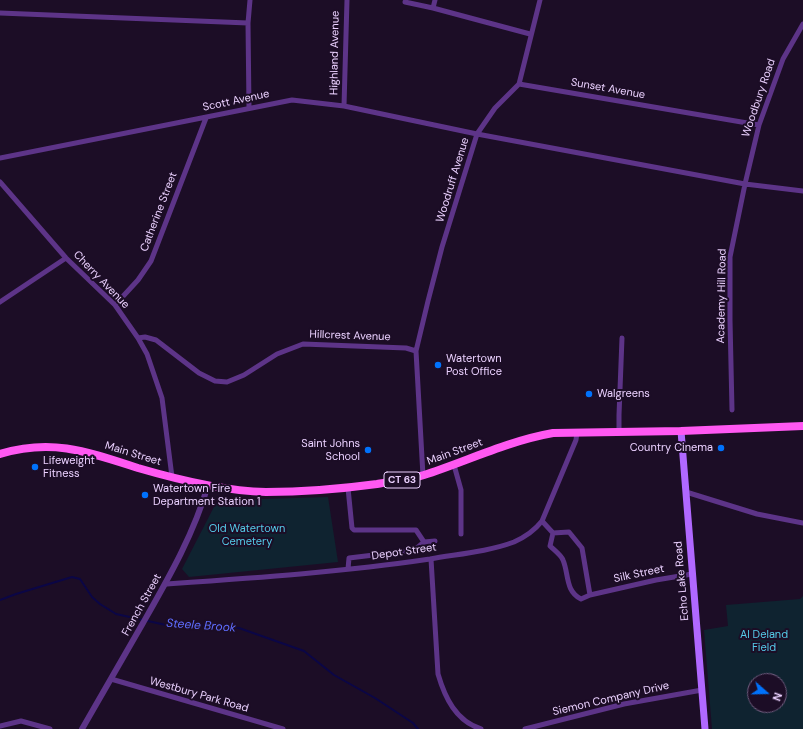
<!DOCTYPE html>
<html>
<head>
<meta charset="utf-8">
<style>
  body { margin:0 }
  #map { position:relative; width:803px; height:729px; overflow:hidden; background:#1c0d26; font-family:"DM Sans",sans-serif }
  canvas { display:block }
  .north { position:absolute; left:747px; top:673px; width:40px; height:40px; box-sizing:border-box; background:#1c0d26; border:1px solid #6f5b7d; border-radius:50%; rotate:110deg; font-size:11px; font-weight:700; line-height:16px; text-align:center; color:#ebd1ff }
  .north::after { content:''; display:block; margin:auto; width:14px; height:18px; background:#0072fc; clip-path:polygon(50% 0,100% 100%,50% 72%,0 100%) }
</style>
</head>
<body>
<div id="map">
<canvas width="803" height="729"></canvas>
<div class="north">N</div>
</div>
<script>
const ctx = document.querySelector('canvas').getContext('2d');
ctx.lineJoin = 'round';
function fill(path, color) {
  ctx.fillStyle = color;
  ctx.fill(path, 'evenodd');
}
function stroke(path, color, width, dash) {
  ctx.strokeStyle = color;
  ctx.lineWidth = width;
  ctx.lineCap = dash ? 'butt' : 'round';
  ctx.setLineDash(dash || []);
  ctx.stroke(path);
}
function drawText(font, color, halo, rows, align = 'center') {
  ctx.font = font + ' "DM Sans",sans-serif';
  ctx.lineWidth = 4;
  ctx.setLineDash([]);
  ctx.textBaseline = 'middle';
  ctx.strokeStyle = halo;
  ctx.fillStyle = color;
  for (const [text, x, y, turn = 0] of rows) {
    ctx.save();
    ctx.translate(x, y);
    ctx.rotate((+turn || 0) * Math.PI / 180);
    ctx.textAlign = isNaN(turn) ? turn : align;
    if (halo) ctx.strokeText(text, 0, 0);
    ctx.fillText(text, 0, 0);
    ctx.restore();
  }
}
fill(new Path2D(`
  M328,497L338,562L189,577L182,569L216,503L229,500Z
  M803,596V729H712L704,630L728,626L726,605L800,599ZM755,681H779V705H755Z`), '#0f2330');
stroke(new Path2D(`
  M0,600L16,594L72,577L80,579L92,597L100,604L116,614L166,625L227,626L239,628L304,651L334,675L375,698L413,723L418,729`), '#0b0646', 2);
stroke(new Path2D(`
  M405,2L433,8L530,34
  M433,8L435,0
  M0,13L248,23
  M519,84L759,125
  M519,84L540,0
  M344,106L347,0
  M249,108L248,23L250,0
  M0,158L292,100L344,106L477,134L745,184L803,191
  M0,182L66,258L115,305L138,338L147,354L162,398L172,477
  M0,302L66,258
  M115,305L138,280L151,261L206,118
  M138,338L145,337L156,340L199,373L215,381L227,382L244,375L277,354L303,344L406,348L416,351
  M732,410L730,320V257L745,184L759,125L783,59L803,24
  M619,432V415L622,338
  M454,465L461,490V534
  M423,476L416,351L428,301L442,247L477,134L495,108L519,84
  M348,488L352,528L354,530H416L424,542
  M686,492L757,514L803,523
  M542,521L553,533L569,532L582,548L590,595L656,580L692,574
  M553,533L550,546C554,550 561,555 563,560C569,574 565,591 581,599L590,595
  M424,542L435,541
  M431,559L438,674C445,698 456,721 481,729
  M348,569L349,558L407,551L417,548L424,542
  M165,584C253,578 343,572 430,559C458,554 487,552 514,542C525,537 535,530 542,521L576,440L577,432
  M111,679L283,729
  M0,726L21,721L50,729
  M525,729L624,704L702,690`), '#5d3488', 5);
stroke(new Path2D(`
  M82,729C102,694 123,658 143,623C168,579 194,534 208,485`), '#5d3488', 6);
stroke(new Path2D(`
  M681,431L705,729`), '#b068ff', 7);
stroke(new Path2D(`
  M0,454C52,438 89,452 138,468C179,480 223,491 266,492C303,492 340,489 377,484C393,481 409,480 424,475C467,461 508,441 553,433L681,431L803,426`), '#ff58f2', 8);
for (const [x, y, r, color] of [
  [438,365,4,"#0072fc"],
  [589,394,4,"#0072fc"],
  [721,448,4,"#0072fc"],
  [368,450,4,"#0072fc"],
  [35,467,4,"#0072fc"],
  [145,495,4,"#0072fc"]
]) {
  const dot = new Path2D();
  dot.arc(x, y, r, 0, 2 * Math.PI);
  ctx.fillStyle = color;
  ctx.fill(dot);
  stroke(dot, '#1c0d26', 1.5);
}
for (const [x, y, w] of [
  [402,480,36]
]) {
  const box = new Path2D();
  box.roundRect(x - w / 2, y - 8, w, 16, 3);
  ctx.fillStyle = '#1c0d26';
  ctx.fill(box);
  stroke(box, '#ebd1ff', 1);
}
drawText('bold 10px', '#ebd1ff', null, [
  ["CT 63",402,480]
]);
drawText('11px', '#ebd1ff', '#1c0d26', [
  ["Highland Avenue",335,53,-89],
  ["Sunset Avenue",608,89,10],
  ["Woodbury Road",759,98,-71],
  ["Scott Avenue",236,101,-12],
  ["Woodruff Avenue",453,180,-73],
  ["Catherine Street",159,212,-69],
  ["Cherry Avenue",101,280,46],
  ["Academy Hill Road",722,296,-89],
  ["Hillcrest Avenue",350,336,2],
  ["Main Street",455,452,-20],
  ["Main Street",133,454,17],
  ["Depot Street",404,552,-8],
  ["Silk Street",639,574,-12],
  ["Echo Lake Road",682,581,-95],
  ["French Street",142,605,-61],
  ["Westbury Park Road",199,695,16],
  ["Siemon Company Drive",611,699,-13]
]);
drawText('11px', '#ebd1ff', '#1c0d26', [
  ["Watertown",446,359],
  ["Post Office",446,372],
  ["Walgreens",597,394],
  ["Saint Johns",360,444,"right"],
  ["School",360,457,"right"],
  ["Country Cinema",713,448,"right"],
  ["Lifeweight",43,461],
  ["Fitness",43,474],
  ["Watertown Fire",153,489],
  ["Department Station 1",153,502]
], 'left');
drawText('11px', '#54cbe8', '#1c0d26', [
  ["Old Watertown",247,529],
  ["Cemetery",247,542],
  ["Al Deland",764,635],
  ["Field",764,648]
]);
drawText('italic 12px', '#5f6dff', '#1c0d26', [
  ["Steele Brook",201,626,4]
]);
</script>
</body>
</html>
